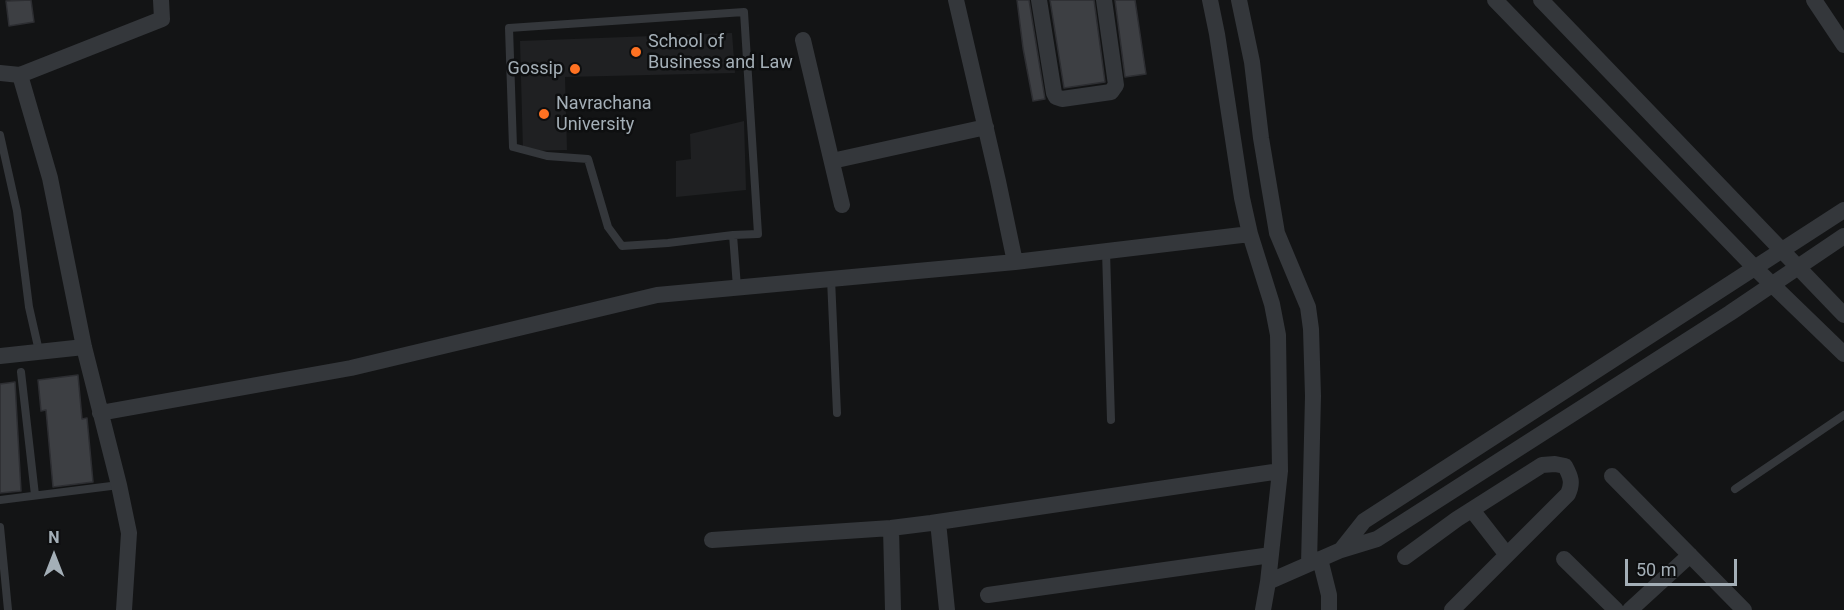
<!DOCTYPE html>
<html>
<head>
<meta charset="utf-8">
<style>
  body { margin:0 }
  #map { position:relative; width:1844px; height:610px; overflow:hidden; background:#131415; font-family:Roboto,sans-serif }
  canvas { display:block }
  .north { position:absolute; left:24px; top:526px; width:60px; height:60px; -webkit-text-stroke:4px #0e0f10; paint-order:stroke; rotate:0deg; font-size:16px; font-weight:700; line-height:24px; text-align:center; color:#a4afb7 }
  .north::after { content:''; display:block; margin:auto; width:21px; height:27px; background:#a4afb7; clip-path:polygon(50% 0,100% 100%,50% 72%,0 100%) }
  .scale { position:absolute; left:1625px; top:559px; width:112px; height:27px; box-sizing:border-box; border:3px solid #a4afb7; border-top:0; padding-left:8px; font-size:18px; line-height:21px; white-space:nowrap; color:#a4afb7; -webkit-text-stroke:4px #0e0f10; paint-order:stroke }
</style>
</head>
<body>
<div id="map">
<canvas width="1844" height="610"></canvas>
<div class="north">N</div>
<div class="scale">50 m</div>
</div>
<script>
const ctx = document.querySelector('canvas').getContext('2d');
ctx.lineJoin = 'round';
function fill(path, color) {
  ctx.fillStyle = color;
  ctx.fill(path, 'evenodd');
}
function stroke(path, color, width, dash) {
  ctx.strokeStyle = color;
  ctx.lineWidth = width;
  ctx.lineCap = dash ? 'butt' : 'round';
  ctx.setLineDash(dash || []);
  ctx.stroke(path);
}
function drawText(font, color, halo, rows, align = 'center') {
  ctx.font = font + ' Roboto,sans-serif';
  ctx.lineWidth = 5;
  ctx.setLineDash([]);
  ctx.textBaseline = 'middle';
  ctx.strokeStyle = halo;
  ctx.fillStyle = color;
  for (const [text, x, y, turn = 0] of rows) {
    ctx.save();
    ctx.translate(x, y);
    ctx.rotate((+turn || 0) * Math.PI / 180);
    ctx.textAlign = isNaN(turn) ? turn : align;
    if (halo) ctx.strokeText(text, 0, 0);
    ctx.fillText(text, 0, 0);
    ctx.restore();
  }
}
fill(new Path2D(`
  M732,33L735,73L565,77L567,150L523,151L520,41Z
  M744,121L746,190L676,197V161L691,159L690,134Z`), '#1f2022');
const building = new Path2D(`
  M31,0L34,22L9,26L6,1Z
  M1017,0H1029L1045,99L1033,101L1023,48Z
  M1050,0H1094L1105,82L1064,88Z
  M1115,0H1135L1146,74L1125,77Z
  M78,375L82,419L87,418L93,482L53,487L46,410L41,411L38,380Z
  M15,382L21,491L0,493V384Z`);
fill(building, '#3d3f43');
stroke(building, '#2d2e32', 1.5);
stroke(new Path2D(`
  M0,135L17,211L29,307L39,351
  M733,235L758,234L744,12L509,28L513,147L547,156L588,159L608,227L622,246L668,243L733,235L737,287
  M1106,251L1111,420
  M831,279L837,413
  M21,372L35,495
  M1735,489L1844,415
  M0,500L119,485
  M0,527L8,610`), '#34373b', 8);
stroke(new Path2D(`
  M956,0L998,181L1015,262
  M1039,0L1054,93L1056,97L1062,99L1111,92L1116,85L1104,0
  M1210,0L1217,34L1242,198L1250,234L1272,304L1278,335L1280,471L1268,582L1263,610
  M1239,0L1252,62L1261,138L1277,233L1308,307L1311,329L1313,396L1309,564
  M1495,0L1755,268L1844,354
  M1541,0L1844,315
  M1814,0L1844,45
  M803,40L842,205
  M0,73L20,75
  M832,161L986,127
  M0,356L84,347
  M100,413L351,368L657,295L1015,262L1250,234
  M1612,476L1744,610
  M1472,510L1507,555
  M938,522L947,610
  M891,528L893,610
  M712,540L891,528L931,523L1280,471
  M1341,550L1364,521L1844,210
  M1405,557L1457,519L1542,465L1555,464L1565,466C1571,477 1573,483 1568,494L1452,610
  M1320,559L1329,595V610
  M1564,559L1616,610
  M1268,582L1341,550L1377,539L1730,313L1844,236
  M988,595L1271,555
  M124,610L129,533L119,485L84,347L50,178L20,75L162,19L161,0
  M1630,610L1690,555`), '#34373b', 16);
for (const [x, y, r, color] of [
  [636,52,6,"#ff7222"],
  [575,69,6,"#ff7222"],
  [544,114,6,"#ff7222"]
]) {
  const dot = new Path2D();
  dot.arc(x, y, r, 0, 2 * Math.PI);
  ctx.fillStyle = color;
  ctx.fill(dot);
  stroke(dot, '#0e0f10', 2);
}
drawText('18px', '#a4afb7', '#0e0f10', [
  ["School of",648,42],
  ["Business and Law",648,63],
  ["Gossip",563,69,"right"],
  ["Navrachana",556,104],
  ["University",556,125]
], 'left');
</script>
</body>
</html>
